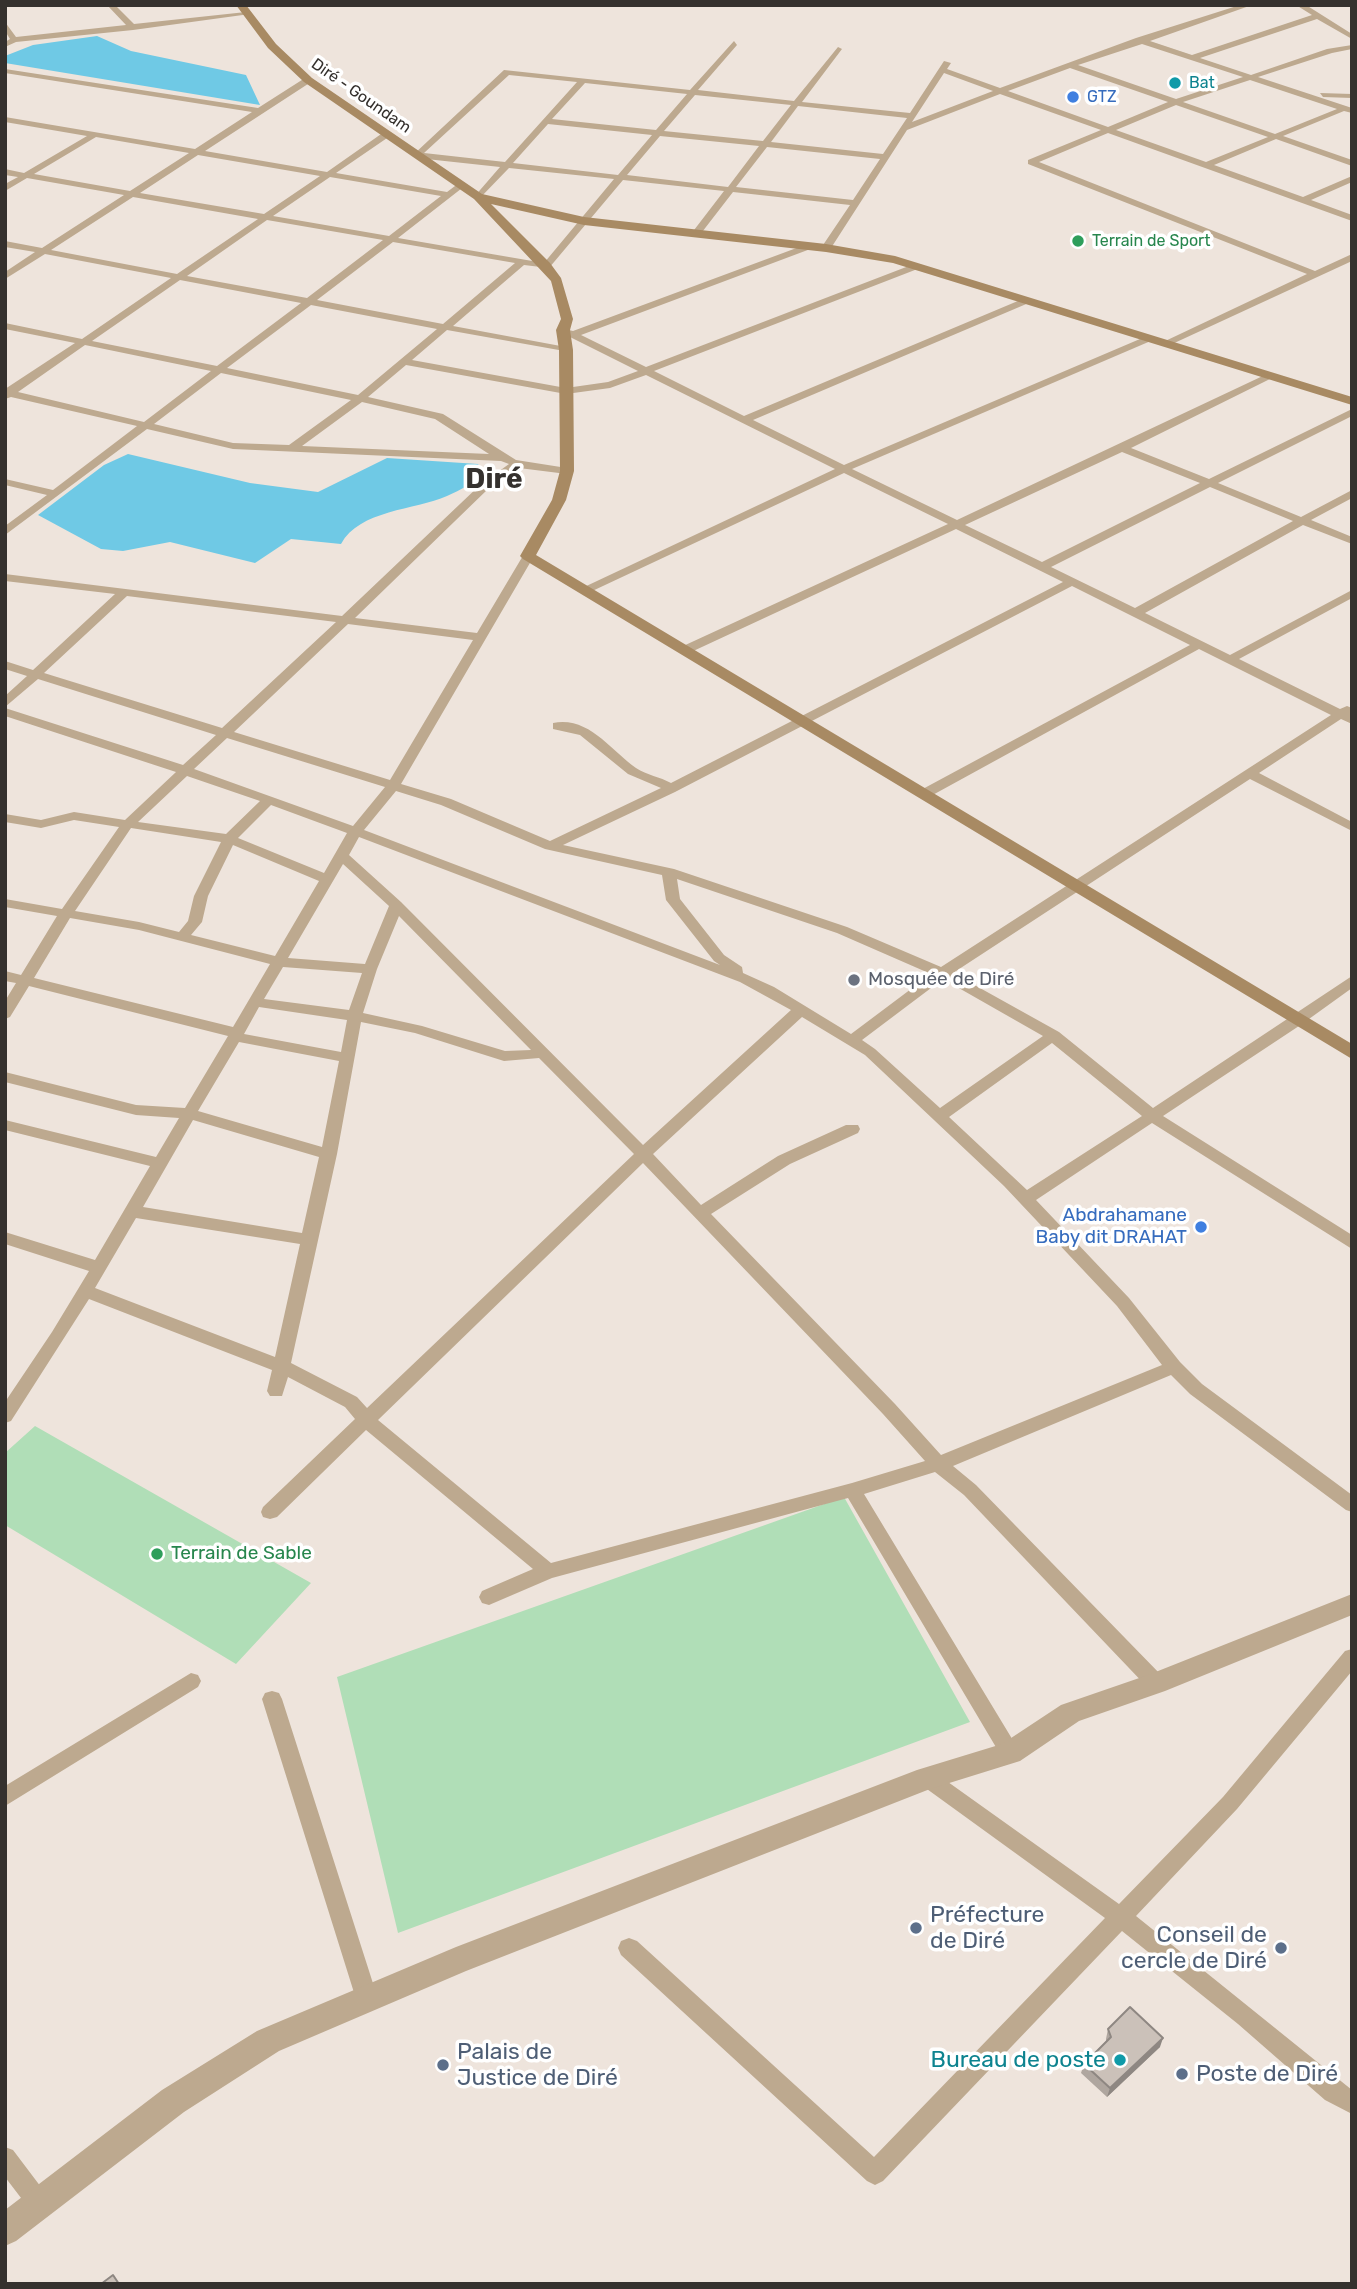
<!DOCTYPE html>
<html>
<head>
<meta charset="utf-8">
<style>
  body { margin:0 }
  #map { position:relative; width:1357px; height:2289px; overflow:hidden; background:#eee4dc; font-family:Rubik,sans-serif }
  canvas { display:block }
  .frame { position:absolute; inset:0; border:7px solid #35312e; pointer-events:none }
</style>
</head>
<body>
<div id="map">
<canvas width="1357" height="2289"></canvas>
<div class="frame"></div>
</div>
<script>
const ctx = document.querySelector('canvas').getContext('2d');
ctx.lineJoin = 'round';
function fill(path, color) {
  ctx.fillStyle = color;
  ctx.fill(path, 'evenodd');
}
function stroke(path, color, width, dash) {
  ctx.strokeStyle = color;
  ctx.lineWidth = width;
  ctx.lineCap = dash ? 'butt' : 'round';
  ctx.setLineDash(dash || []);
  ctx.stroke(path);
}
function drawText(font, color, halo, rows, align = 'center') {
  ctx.font = font + ' Rubik,sans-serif';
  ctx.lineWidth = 7;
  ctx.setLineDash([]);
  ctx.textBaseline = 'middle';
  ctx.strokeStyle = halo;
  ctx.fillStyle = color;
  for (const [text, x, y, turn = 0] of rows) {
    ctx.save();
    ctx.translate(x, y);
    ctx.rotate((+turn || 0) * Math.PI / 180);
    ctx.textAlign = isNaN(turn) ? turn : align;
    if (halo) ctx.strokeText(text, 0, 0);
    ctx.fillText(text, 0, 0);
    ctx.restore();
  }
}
fill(new Path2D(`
  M35,1426L311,1583L236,1664L5,1525V1453Z
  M844,1497L970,1722L398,1933L337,1677Z`), '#b0deb7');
fill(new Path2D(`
  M97,36L131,51L246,75L260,105L5,63V56L33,45Z
  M128,454L250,483L318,492L387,458L478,464L486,475C473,482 461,490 447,496C415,510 359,510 341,544L291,539L255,563L170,542L123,551L101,549L38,515L104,465Z`), '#6fc9e5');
fill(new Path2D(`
  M107,5H115L134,24L246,12L250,14L133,30L16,42L5,47V42L10,39L5,31V22L16,37L126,25Z
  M1240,5H1252L1150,41L1192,55L1312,15L1296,5H1306L1352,34V39L1317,19L1200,58L1251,75L1327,49L1352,45V49L1332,53L1258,77L1352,108V113L1344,111L1283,136L1352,160V166L1276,139L1214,165L1303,197L1352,176V182L1311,200L1352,215V221L1108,133L1039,162L1315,271L1352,254V261L1170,345L1161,343L1307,274L1028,164V160L1101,130L1000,94L907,130L831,248L826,251L821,248L850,205L733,192L699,236L696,237L691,234L724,191L623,180L549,268L524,265L453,326L566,347L570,348V352L447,330L412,360L566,388L608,382L638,371L560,332V328L573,331L810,243L813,244V248L581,335L646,367L914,264H920V268L654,371L744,416L1025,298H1031V302L753,420L844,465L1147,336H1153V340L852,469L957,520L1267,374L1276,376L1131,448L1209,479L1352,409V416L1218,483L1301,517L1352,490V498L1311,520L1352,537V544L1303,525L1145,613L1230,655L1352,590V598L1239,659L1340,709L1347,706L1352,708L1350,714L1352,724L1341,719L1259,773L1352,822V831L1250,779L953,973L1059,1032L1153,1108L1352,976V988L1302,1024L1163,1116L1352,1235V1249L1152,1123L1036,1200L1129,1298L1180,1362L1202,1384L1352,1495V1512L1346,1510L1190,1394L1171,1375L953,1466L976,1485L1163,1677L1166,1683L1163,1689L1156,1691L1149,1689L964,1495L935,1472L864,1494L1017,1747L1020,1753L1017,1759L1010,1762L1003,1759L848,1498L552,1578L489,1605L482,1603L479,1597L482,1591L533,1569L366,1430L277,1517L270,1519L263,1517L261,1512L263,1507L355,1419L345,1407L288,1377L282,1396H270L267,1391L272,1370L89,1299L11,1421L5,1423V1402L52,1332L89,1271L5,1244V1232L95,1260L150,1166L5,1130V1120L156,1157L179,1118L136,1115L5,1082V1072L136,1105L185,1108L228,1036L29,986L10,1017L5,1019V1001L16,983L5,981V971L21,975L57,916L5,907V899L62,909L119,827L74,820L41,828L5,822V814L41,820L74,812L125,820L176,772L5,716V708L183,765L216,735L38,679L5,707V696L27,676L5,669V661L33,670L115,594L5,581V574L342,616L480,485L509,464L501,461L233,449L147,429L5,535V526L47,495L5,485V479L53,490L137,426L11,397L5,399V389L75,343L5,329V323L82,339L171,278L45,254L5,279V272L35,252L5,247V241L42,248L124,195L27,178L5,191V184L18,177L5,175V169L24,173L87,136L5,122V117L195,149L252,112L5,73V69L258,108L305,78H311V82L205,151L327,172L384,132H390V136L336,173L447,192L459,183L466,185L398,238L544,263L614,179L509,168L478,200L474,197L500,167L417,158L413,155L504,70L690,90L734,41L737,45L698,90L794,101L838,47L842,49L802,102L910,113L944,61L951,63L947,69L1000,88L1136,38ZM1142,44L1243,77L1176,99L1078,65ZM1070,68L1168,102L1108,127L1008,91ZM944,73L993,91L912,122ZM509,75L577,82L505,162L424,153ZM1250,80L1337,109L1275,134L1183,102ZM585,83L687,94L656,130L552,119ZM695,95L791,105L763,141L664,131ZM1176,105L1268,137L1206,162L1116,130ZM798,106L907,118L883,154L771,142ZM548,124L652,135L618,175L513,163ZM660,136L759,146L728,187L627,175ZM96,137L189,153L130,191L34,174ZM767,147L880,159L853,200L736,187ZM198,155L320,176L264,214L140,193ZM330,177L441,196L389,236L273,216ZM133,197L258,219L177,274L51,250ZM267,220L383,240L307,298L187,276ZM393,242L515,263L443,324L317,300ZM180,280L301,303L217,366L92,341ZM311,305L437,329L358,395L227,368ZM85,345L211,371L144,422L18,392ZM406,365L566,394L610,388L646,375L835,469L580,589V593H588L844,473L948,524L681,647V653H689L956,529L1063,582L671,783C660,777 647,775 636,768C610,750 589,716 553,723V729L580,735L628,774L661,788L550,841L451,799L401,784L534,556L532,554H524L477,633L355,618L488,489L519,468L567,474L572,471L567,468L516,460L443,414L368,397ZM221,373L351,400L289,445L233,443L154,424ZM362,402L435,419L489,454L302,446ZM1122,452L1200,483L1042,562L965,525ZM1210,487L1293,521L1135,608L1051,567ZM1072,586L1190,645L919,791V797H929L1199,649L1331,715L941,967L847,927L674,869L563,845L675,792ZM127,596L336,622L222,728L44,673ZM348,624L473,640L390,780L234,732ZM227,738L385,787L353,826L194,769ZM187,776L260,801L226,834L138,822ZM396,791L441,805L545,849L662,875L666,900L714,961L720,965L364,830ZM271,805L347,833L324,873L238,838ZM131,828L221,842L194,896L188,921L179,932L139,922L75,911ZM359,837L740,982L791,1010L643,1145L401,902L349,855ZM233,845L319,881L275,956L191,935L202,922L208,896ZM343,864L389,906L365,964L288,958ZM677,879L837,933L931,974L851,1034L774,987L743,973L742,967L724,955L680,899ZM399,916L531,1050L505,1051L422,1026L363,1013L377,969ZM70,918L139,930L270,964L233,1027L34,978ZM283,967L362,973L349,1010L264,999ZM943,979L1043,1036L940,1108L875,1049L862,1040ZM259,1007L347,1020L341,1052L244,1034ZM802,1017L865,1055L1004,1186L1117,1306L1162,1365L941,1455L895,1404L711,1214L790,1164L858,1133L860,1129L858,1125H846L778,1156L701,1205L653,1154ZM361,1022L415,1033L504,1061L539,1058L634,1154L367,1408L357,1397L291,1363L337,1154ZM239,1042L339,1061L322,1147L198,1111ZM1052,1043L1142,1116L1027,1190L949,1117ZM193,1120L319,1157L302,1233L143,1207ZM643,1163L883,1414L925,1461L852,1483L551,1563L378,1420ZM136,1218L300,1244L275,1357L95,1288Z
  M1320,93L1352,94V98L1323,97Z
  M1352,1649V1671L1237,1809L1136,1916L1352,2090V2114L1325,2100L1238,2024L1122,1931L883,2181L875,2185L867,2181L621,1955L618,1948L621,1941L629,1938L637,1941L874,2157L1105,1918L920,1784L917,1778L920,1772L927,1769L934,1772L1119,1904L1223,1797L1345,1651Z
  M191,1673L198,1675L201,1681L198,1687L5,1806V1786Z
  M272,1691L279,1693L282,1699L378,1999L375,2006L367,2009L359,2006L356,1999L262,1699L265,1693Z
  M5,2147L13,2150L47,2195L51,2203L47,2211L39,2215L31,2211L5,2177Z`), '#bda98f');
fill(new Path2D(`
  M1352,1594V1615L1165,1691L1079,1721L1020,1761L930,1789L466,1971L279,2051L184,2112L16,2241L5,2246V2210L162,2090L257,2031L456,1947L917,1770L1002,1744L1061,1705L1148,1675Z`), '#bda98f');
fill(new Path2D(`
  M236,5H246L276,44L312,78L482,194L584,217L826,244L895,256L1352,397V405L893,263L826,252L584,225L491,204L550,263L561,278L573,319L570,330L573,350L574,471L566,500L536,555L1352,1044V1059L523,559L520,556L552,500L560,471L559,350L556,330L561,319L551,281L474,199L304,82L268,48Z`), '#a88a63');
fill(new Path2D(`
  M1108,2029L1160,2047L1107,2097L1081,2073L1084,2064L1106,2041V2039Z`), '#afa69f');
fill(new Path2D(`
  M1163,2038L1160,2047L1107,2097L1110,2088Z`), '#8e8782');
const building = new Path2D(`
  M1130,2007L1163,2038L1110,2088L1084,2064L1111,2037L1108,2029Z
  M113,2275L119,2284H101Z`);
fill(building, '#cbc1b9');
stroke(building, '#8e8782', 2);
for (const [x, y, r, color] of [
  [1175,83,7,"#0f9aa8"],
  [1073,97,7,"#3f7fe0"],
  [1078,241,7,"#2e9e5b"],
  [854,980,7,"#6b7280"],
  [1201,1227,7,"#3f7fe0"],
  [157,1554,7,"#2e9e5b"],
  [916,1928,7,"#5c6f8a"],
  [1281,1948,7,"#5c6f8a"],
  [1120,2060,7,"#0f9aa8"],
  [443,2065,7,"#5c6f8a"],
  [1182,2074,7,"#5c6f8a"]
]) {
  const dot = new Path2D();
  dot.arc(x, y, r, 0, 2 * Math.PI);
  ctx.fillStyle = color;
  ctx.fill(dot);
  stroke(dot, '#fff', 2.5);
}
drawText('16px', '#0d838f', '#fff', [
  ["Bat",1189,83]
], 'left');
drawText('16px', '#35312e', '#fff', [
  ["Diré - Goundam",361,96,35]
]);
drawText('16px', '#366cbe', '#fff', [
  ["GTZ",1087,97]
], 'left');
drawText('16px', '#27864d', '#fff', [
  ["Terrain de Sport",1092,241]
], 'left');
drawText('19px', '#5b616d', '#fff', [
  ["Mosquée de Diré",868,980]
], 'left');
drawText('19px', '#366cbe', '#fff', [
  ["Abdrahamane",1187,1216],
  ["Baby dit DRAHAT",1187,1238]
], 'right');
drawText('19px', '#27864d', '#fff', [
  ["Terrain de Sable",171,1554]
], 'left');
drawText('23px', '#4e5e75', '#fff', [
  ["Préfecture",930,1915],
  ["de Diré",930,1941],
  ["Conseil de",1267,1935,"right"],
  ["cercle de Diré",1267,1961,"right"],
  ["Palais de",457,2052],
  ["Justice de Diré",457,2078],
  ["Poste de Diré",1196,2074]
], 'left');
drawText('23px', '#0d838f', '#fff', [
  ["Bureau de poste",1106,2060]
], 'right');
drawText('bold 28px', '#35312e', '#fff', [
  ["Diré",494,480]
]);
</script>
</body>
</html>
